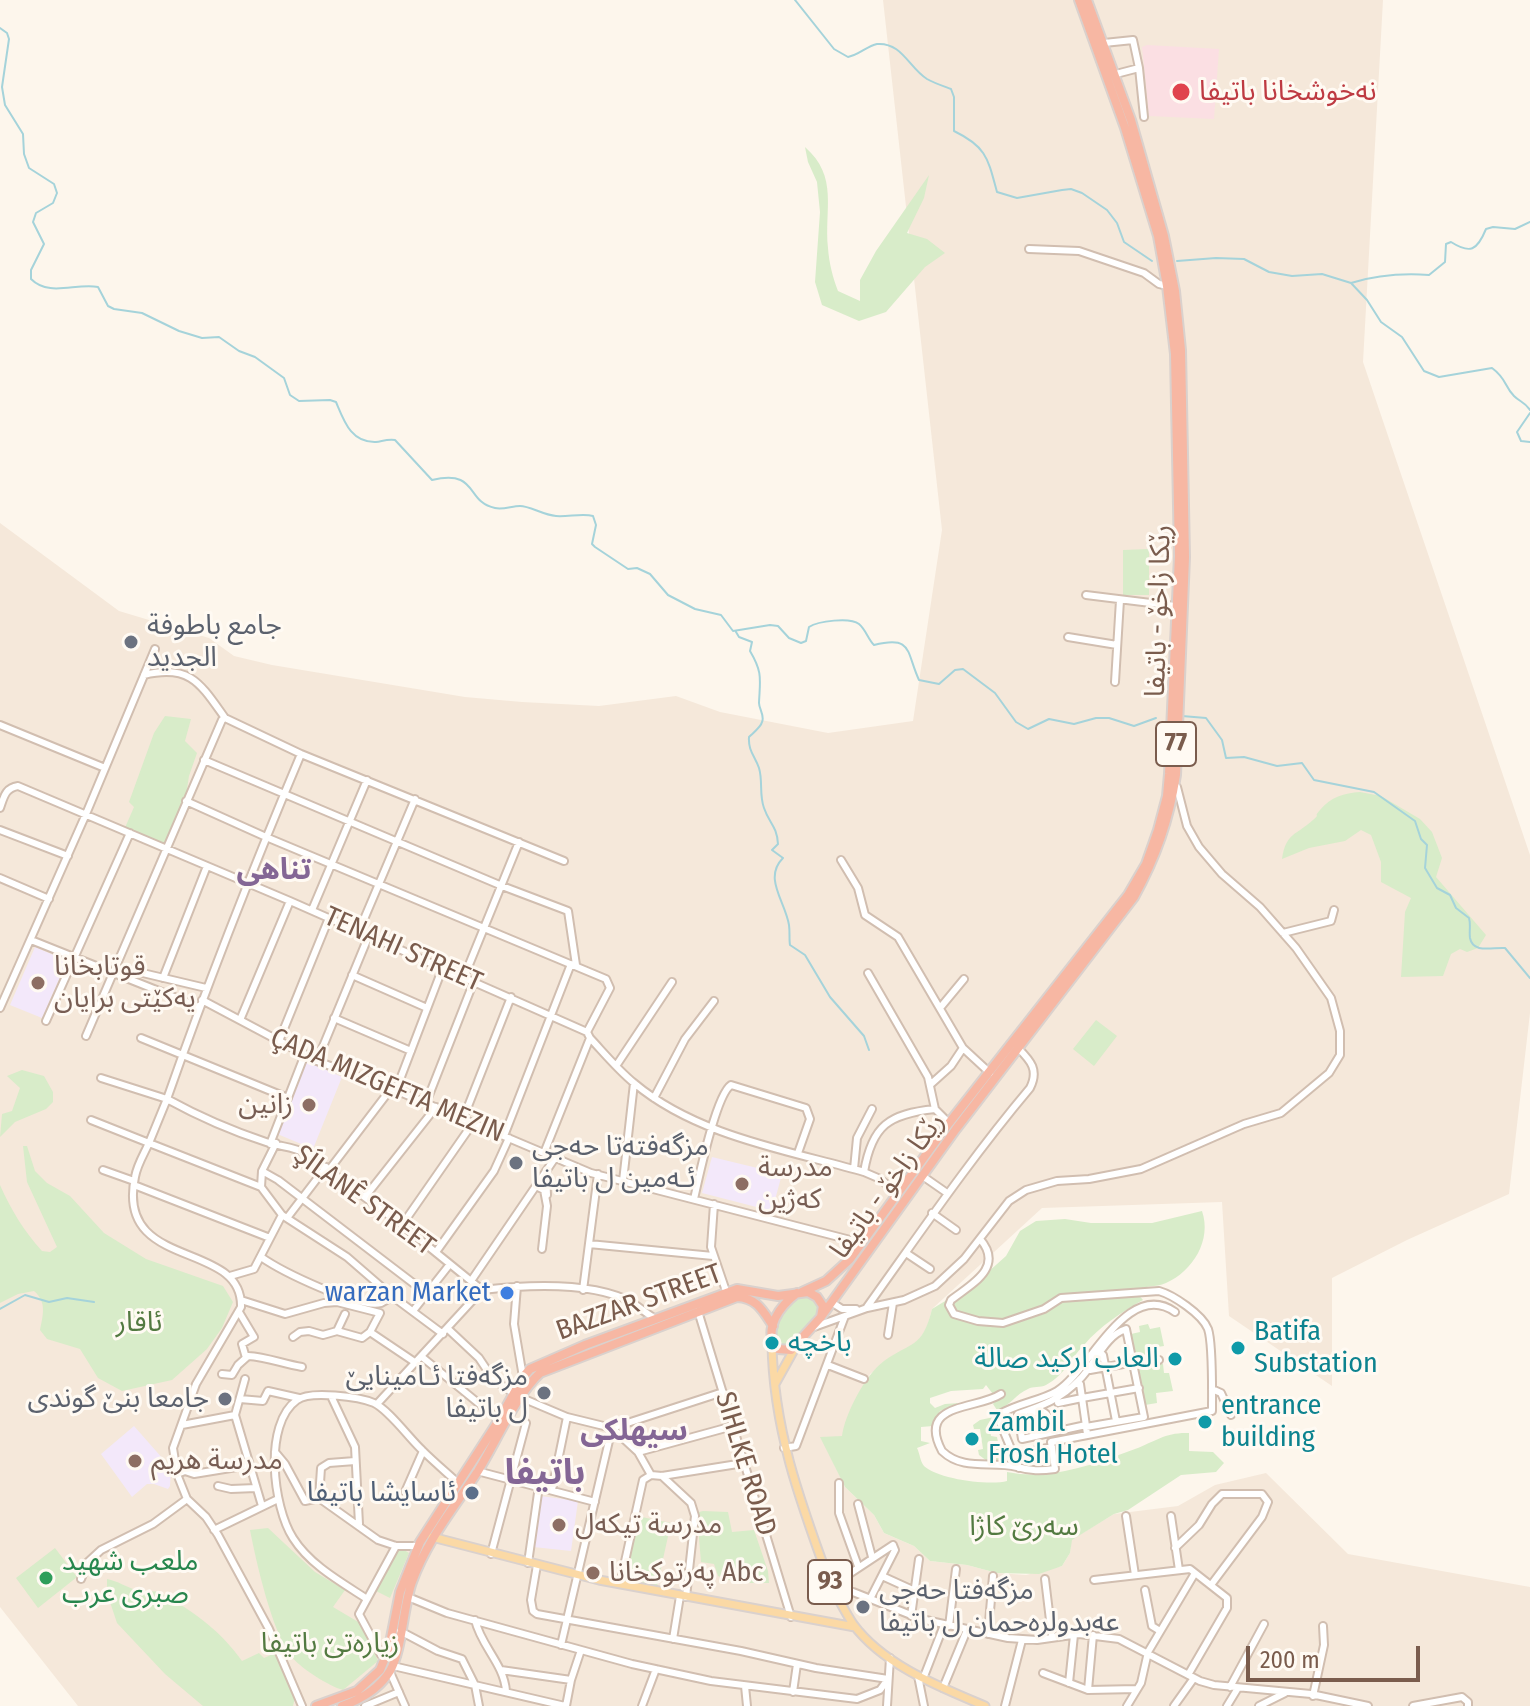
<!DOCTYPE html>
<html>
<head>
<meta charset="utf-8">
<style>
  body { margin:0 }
  #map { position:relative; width:1530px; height:1706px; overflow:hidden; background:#fdf6ec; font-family:"Fira Sans Condensed",sans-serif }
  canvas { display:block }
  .scale { position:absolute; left:1246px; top:1646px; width:174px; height:36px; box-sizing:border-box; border:4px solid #7a5c4d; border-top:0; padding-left:10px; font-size:24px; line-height:28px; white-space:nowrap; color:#7a5c4d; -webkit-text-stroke:6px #fffaf3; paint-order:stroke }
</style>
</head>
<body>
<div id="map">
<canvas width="1530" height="1706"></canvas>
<div class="scale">200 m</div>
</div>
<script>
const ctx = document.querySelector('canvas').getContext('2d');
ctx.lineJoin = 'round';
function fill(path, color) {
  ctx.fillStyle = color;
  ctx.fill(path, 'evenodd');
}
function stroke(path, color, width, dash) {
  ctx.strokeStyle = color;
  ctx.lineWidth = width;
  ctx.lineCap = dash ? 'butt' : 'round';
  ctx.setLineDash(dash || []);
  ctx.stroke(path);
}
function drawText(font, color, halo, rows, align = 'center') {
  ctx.font = font + ' "Fira Sans Condensed","Noto Sans Arabic",sans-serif';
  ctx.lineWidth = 6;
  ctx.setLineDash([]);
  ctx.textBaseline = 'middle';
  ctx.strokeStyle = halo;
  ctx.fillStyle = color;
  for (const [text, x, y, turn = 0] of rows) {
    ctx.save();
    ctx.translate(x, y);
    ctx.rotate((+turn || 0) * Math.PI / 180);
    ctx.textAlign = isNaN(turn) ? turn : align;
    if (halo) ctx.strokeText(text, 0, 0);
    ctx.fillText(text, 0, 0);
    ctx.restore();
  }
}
fill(new Path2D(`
  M883,0H1383L1363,362L1530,855V1013L1509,1194L1407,1240L1332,1278V1386L1229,1316L1222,1202L1042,1208L932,1309L927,1328L918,1341L870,1374L842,1437H821L845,1487L874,1515L884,1533L914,1546L930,1561L967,1565L997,1573L1026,1575L1062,1566L1070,1553L1071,1540L1114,1514L1178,1506L1215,1485L1266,1473L1348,1554L1530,1587V1706H78L0,1607V523L119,611L209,638L234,656L272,665L465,697L522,702L599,706L676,696L720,712L828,733L913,721L942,530Z`), '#f5e8da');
fill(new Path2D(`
  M35,947L67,961L42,1018L10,1005Z
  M306,1061L342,1077L313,1149L275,1133Z
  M712,1157L782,1174L772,1211L702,1193Z
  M134,1426L171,1468L170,1486L168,1489L154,1484H147L132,1497L101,1454Z
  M540,1496L578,1501L571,1551L533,1547Z`), '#f3e8fa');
fill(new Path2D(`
  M1147,45L1219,49L1214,119L1149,116L1142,47Z`), '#fbdfe3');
fill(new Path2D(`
  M805,147C839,177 824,209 828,248C829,263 833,278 838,291L860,301V280L876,251L929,175L924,198L907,233L927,239L945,253L925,267L886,312L859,321L822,305L815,282L820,212L817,182L808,162Z
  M1149,549V595H1123V550Z
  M165,716L191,719L185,741L197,753L189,776L185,802L167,848L124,830L134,807L129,802L154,733Z
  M1360,792L1381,796L1420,819L1432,832L1442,858L1436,877L1486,935L1478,948L1467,952L1460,949L1451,954L1443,976L1401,977L1405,912L1411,898L1381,882V862L1371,835L1361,830L1345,841L1309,848L1282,859C1286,833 1295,836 1313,820C1322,812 1312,819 1320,810C1331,797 1344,793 1360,792Z
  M1096,1020L1117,1036L1094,1066L1073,1049Z
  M22,1070L44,1076L53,1092V1102L46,1109L15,1122L0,1137L2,1114L12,1111L20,1088L7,1076Z
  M23,1146H27L35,1171L47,1183L70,1196L104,1233L146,1259L223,1286L233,1302L222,1328L207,1349L172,1380L122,1391L98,1378L80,1349L47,1339L40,1330C43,1315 47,1302 34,1291L18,1294L0,1303V1185C11,1210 24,1231 42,1251L50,1252L57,1247L27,1182Z
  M1202,1211C1212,1240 1193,1271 1166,1283C1155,1288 1145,1284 1136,1292L1143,1300C1122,1312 1100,1326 1084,1345C1070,1359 1065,1375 1046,1385C1040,1388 1033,1386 1028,1389C1016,1394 1010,1406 997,1410L993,1404L1000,1395L996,1398L986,1385L983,1389L951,1391L930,1398V1403L935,1408L945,1404L959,1403L940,1411L933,1426L921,1427V1441L930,1443L917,1448C920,1454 920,1461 924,1466C937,1479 990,1486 1007,1481V1472C1050,1481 1095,1464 1135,1449C1156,1441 1166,1432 1189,1433V1451L1213,1452L1224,1463L1216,1472L1181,1475L1128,1510L1114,1514L1072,1540L1070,1553L1062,1566L1039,1574L997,1573L967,1565L930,1561L914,1546L884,1533L874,1515L845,1487L820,1437L842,1436C845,1414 865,1375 884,1361C912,1341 922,1349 932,1309L978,1281L1006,1256L1020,1231L1036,1221L1065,1219L1091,1223H1152Z
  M804,1295L818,1300L820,1312L794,1346L782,1348L775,1337C775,1319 786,1300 804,1295Z
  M1148,1324L1150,1329L1160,1327L1164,1346L1157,1347L1158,1356L1156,1359L1136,1362L1131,1334L1140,1332L1139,1326Z
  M1158,1362L1163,1364L1164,1373H1169L1173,1391L1156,1393L1157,1403L1145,1405L1137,1366Z
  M994,1417L996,1429L990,1430L991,1436L997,1437L1002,1462L987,1461L979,1455L978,1450L983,1449L980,1429H974L973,1425L980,1420Z
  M703,1511L728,1512L732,1532L754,1530L768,1571L769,1583H738L718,1576L714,1564L701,1562L698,1526L699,1512Z
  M637,1516L671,1523L657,1586L623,1578Z
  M268,1528L315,1572L345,1590L333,1607L360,1623L378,1661L343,1690C329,1686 300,1668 291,1656C272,1632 256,1561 250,1530Z
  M55,1548L77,1577L38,1608L16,1578Z
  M401,1548L409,1553L390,1598L376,1591L396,1550Z
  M107,1579C118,1581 126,1587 136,1590C144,1592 154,1590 161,1593C193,1611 221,1631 242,1661L259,1653L264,1658L275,1653C284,1667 299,1690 293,1706H203L165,1674L117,1623L107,1593Z`), '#d8ecc9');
stroke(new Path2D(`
  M795,0L834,49L848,57C859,55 867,46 877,44C902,42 909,68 927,79C934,83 943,86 951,89L954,97V131C987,147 988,159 997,192L1017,198L1062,190L1071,189L1082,193L1107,210L1117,223L1124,242L1152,261
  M0,28L7,33L9,39L2,87L5,105L23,134L24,154L29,168L54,184L57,193L53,203L36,213L33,222L44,244L31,270V279C49,297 75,283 98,287L108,306L114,309L142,313L179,331L202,338L219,337L239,351L255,357L284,378L290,395L299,401L330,400L336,402C344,421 351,443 376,442C383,441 387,439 395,440L432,480C479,469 465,502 495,508C503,510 512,506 520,506C530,506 543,515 556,516C568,517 583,513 593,516L596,525L592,544L595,547L628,569L637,568L650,574L668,595L695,609L721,615L733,631L770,625L778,626L789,638L801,643L806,641L809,627C818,621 850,617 859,624C866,630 868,639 874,645C913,635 906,652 919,680L939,684L955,670L963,669L995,693L1016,722L1028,729L1049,719L1074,724L1096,718H1109L1134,726L1156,718
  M1177,261L1216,258L1244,259L1269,272L1292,276L1322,274L1351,283L1367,300L1381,322L1402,337L1424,371L1439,377L1492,368C1507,379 1504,386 1514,396C1520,402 1525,402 1530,410
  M1351,283C1377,275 1401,273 1429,275L1445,262L1446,244L1451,242C1470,254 1477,251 1486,229L1493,227L1515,229L1530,222
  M1530,413L1517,432L1521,441L1530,442
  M736,632L739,637L752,642L750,651C763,673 760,679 759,703C759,709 765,716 762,722C761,727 753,733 749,737C748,751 755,756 759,768C763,781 759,795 764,808C769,823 777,826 778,844L772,850L783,858C763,878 785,901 789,925C790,932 789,939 790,945L805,955L830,997L864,1036L869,1050
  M1182,716L1206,718L1222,740L1226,758L1244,757L1277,766L1302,763L1314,780L1374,792L1415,821L1421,839L1427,845L1425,868L1437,888L1450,895L1456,908L1469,918C1471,925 1469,931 1470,938C1473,954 1493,947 1505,948L1530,978
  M0,1309L25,1295L49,1302L67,1298L94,1302`), '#a5d3da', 2);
const minor = new Path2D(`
  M1104,43L1133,40L1139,68L1144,117
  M1116,74L1139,68
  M1029,249L1079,251L1144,273L1159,284L1167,286
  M1086,595L1175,606
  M1068,637L1117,645
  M144,675C190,664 200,683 225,718
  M1115,682L1120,600
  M0,725L105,768
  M204,760L502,886L568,911L576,965
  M186,801L266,837L606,979L610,988L587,1032
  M0,808C4,797 5,788 18,786L290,901L587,1032
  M0,830L68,856
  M841,860L858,888L865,915L898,937L963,1048L990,1073
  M0,878L49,899
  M312,910L367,780
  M359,931L415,799
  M1283,933L1331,921L1334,910
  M31,940L199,1007
  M112,973L121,970H130L206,988
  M868,973L928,1077L935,1109L949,1123
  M352,975L427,1008
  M464,977L519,842
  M163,978L207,866
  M202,1000L317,1061L402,1093L591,1173L862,1243
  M0,1008L86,814L155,649
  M940,1008L964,979
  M334,1018L411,1051
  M240,1020L290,901
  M46,1021L130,833
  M587,1032L590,1038C604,1053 618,1070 634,1083C697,1136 787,1150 864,1172L878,1178L899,1193
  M86,1036L222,720L225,718L301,754L564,861
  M141,1038L288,1098
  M279,1041L329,918
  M317,1061L369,935
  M616,1066L672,982
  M101,1078L167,1099C208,982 253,868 301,754
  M931,1084L951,1066L963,1048
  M396,1090L443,967
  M654,1098L685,1039L714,1001
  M426,1103L474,981
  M463,1119L511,997
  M91,1120L149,1143C144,1154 137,1165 135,1177C115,1272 243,1239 241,1307L196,1384L173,1448L177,1474L187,1499L206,1517L218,1535L269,1629L302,1706
  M504,1136L571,964
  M270,1144L305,1054
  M544,1153L590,1038
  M854,1169L857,1138L872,1109
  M103,1170L134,1181
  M329,1170L390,1090
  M262,1171L278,1180L426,1293
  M546,1171L547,1195
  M864,1172C872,1125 889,1114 935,1109
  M924,1177L947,1193
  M623,1181L634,1083
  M134,1185L270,1238
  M536,1186L544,1190L547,1206L542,1249
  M261,1187L262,1171L276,1143
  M365,1197L436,1107
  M694,1199C699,1177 716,1095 731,1085L806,1108L810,1119L798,1153
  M714,1204L711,1247L726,1291
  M932,1213L956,1230
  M287,1218L326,1167
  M402,1225L473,1123
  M980,1239C1005,1268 970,1285 951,1300L949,1305L954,1314L978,1321L1003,1323L1044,1309L1061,1298L1159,1291C1173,1295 1202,1314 1208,1329C1213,1344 1212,1394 1212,1411L1051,1442L1055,1469C1040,1471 1031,1471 1017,1467C992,1460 964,1472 942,1451C916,1402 977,1410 1001,1394
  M589,1244L713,1256
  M436,1252L494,1171L509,1138
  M906,1253L930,1269
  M261,1257C281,1271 358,1309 381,1303C383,1302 390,1298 392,1296
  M230,1276L254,1269L282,1215
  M471,1281L555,1158
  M517,1286L514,1324L523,1377
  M583,1290L598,1174
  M241,1300L285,1314L324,1303L337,1302L380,1313L370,1332
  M831,1302L842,1309H856
  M867,1307C920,1233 971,1158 1030,1088C1039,1070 1031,1061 1018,1048
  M413,1311L450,1264
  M698,1311L791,1617
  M239,1312L254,1337L242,1344L246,1358
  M814,1327L867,1308L904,1300L935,1286L964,1259L1009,1201L1026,1190L1057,1181L1089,1179L1141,1169L1244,1124L1281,1113L1329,1073L1340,1055V1031L1331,998L1296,948L1260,907L1222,874L1199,847L1187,826L1177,787
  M447,1328L479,1358L493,1379L513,1393
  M337,1331L345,1314
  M443,1334L392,1296L347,1257L282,1215L261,1187L149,1143L167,1099C198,1116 232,1131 266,1142C280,1147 293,1146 307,1154L402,1225L482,1290
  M888,1335L893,1303
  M293,1337L300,1332L309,1331L323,1335L337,1331L362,1338L370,1332L416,1363
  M1100,1352L1103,1355L1116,1421
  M422,1357L499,1420
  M828,1365L864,1379
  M1134,1365L1159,1360
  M1090,1370L1134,1362
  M222,1374L232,1375L238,1365L248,1356C267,1357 283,1364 302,1367
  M245,1379L235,1415L262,1506
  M1076,1384H1080L1082,1398L1139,1388
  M1212,1389L1221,1393L1231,1415
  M331,1396L355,1447L359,1524
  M522,1398L567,1417L612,1428L638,1452L651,1475
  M240,1399L263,1401L268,1391L299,1398
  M1058,1403L1082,1398L1086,1426
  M377,1404L482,1290C526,1285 593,1281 633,1303C640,1308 647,1314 654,1318
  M1029 1421a10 10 0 1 1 20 0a10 10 0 1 1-20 0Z
  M1049,1419L1059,1417L1062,1431
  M182,1425L235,1415
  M1086,1425L1022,1439L1018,1414C1042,1406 1061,1399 1079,1380C1095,1365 1104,1336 1126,1329L1144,1417L1086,1427L1087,1434
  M784,1448L796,1446L845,1316
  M275,1452L285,1464L305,1501L319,1498
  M638,1452L733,1426
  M1020,1454L1052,1447
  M1019,1468L999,1420L1000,1414C1018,1403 1040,1401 1057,1391C1090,1371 1127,1278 1175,1312
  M477,1471L595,1502
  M177,1474L185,1471L194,1474L249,1465
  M662,1476L691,1503L695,1516L686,1597
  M839,1483V1513L858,1566
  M218,1486L231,1489L256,1488
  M552,1490L567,1417
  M405,1492L423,1451
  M319,1498L378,1540L396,1546H418
  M319,1498L321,1468L329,1463L355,1461
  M858,1504L872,1557
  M1126,1516L1135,1575
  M1171,1516L1179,1570
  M214,1530L278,1499
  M1175,1548L1199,1525L1212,1504L1222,1494H1262L1268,1502L1262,1517L1211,1585
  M491,1554L526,1423
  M528,1563L539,1486
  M537,1565L531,1600L533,1611L537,1614L741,1651L816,1668L888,1679
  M882,1576L915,1591
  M81,1579L88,1562L101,1550L153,1524L187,1499
  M1045,1579L1052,1637
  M1094,1580L1190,1569L1227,1598V1608L1188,1675
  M620,1584L643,1480L651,1475L662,1476L744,1463
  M831,1586L853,1592L921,1619L1008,1638L1037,1640L1079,1634L1119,1639L1200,1681L1214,1685L1311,1694L1368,1706
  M831,1586L893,1545L895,1550L870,1599
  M1145,1590L1152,1626L1160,1631
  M408,1597L447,1613L632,1664L711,1681L857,1699L880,1690L888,1679
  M367,1599C341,1582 310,1565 293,1538C273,1507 263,1424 297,1400C310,1390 360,1397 374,1403C389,1410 409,1438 422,1450C433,1461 446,1472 458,1483
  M911,1616L919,1559
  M475,1620C481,1646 504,1664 506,1691
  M949,1626L956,1569
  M400,1631L438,1651L462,1659L475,1685L479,1706
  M988,1634L993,1576
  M673,1639L680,1596
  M561,1645L612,1428L723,1392
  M386,1656L381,1655L359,1614L396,1546
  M393,1666L565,1706
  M501,1670L571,1680
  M390,1672L405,1706
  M1043,1673L1088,1690L1137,1689
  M918,1676L924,1706
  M923,1679L944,1625
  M1069,1683L1074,1635
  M745,1686L747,1706
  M1230,1687L1264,1624
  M943,1688L967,1630
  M1088,1690L1093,1635
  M793,1692L797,1664
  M1313,1696L1324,1645L1323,1626
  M365,1706L399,1692
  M566,1706L571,1680L581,1650
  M642,1706L656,1669
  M887,1706L890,1658
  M1005,1706L1022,1640
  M1127,1706L1141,1683L1148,1652L1195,1573
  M1174,1706L1194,1678
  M1227,1706L1238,1688
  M1259,1706L1285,1693
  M1413,1706L1462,1697L1468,1702V1706`);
const major = new Path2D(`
  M772,1342C773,1430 801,1504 831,1586C839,1599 845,1612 853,1624C883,1665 940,1687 985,1706
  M775,1384L795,1348
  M432,1537L599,1580L855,1627`);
const highway = new Path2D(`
  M802,1292L826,1281L850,1259L949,1123L1128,895L1146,864L1158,830L1167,796L1169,774L1179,556L1175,354L1167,286L1158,236L1125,128L1079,0
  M821,1317L956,1129L1134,897C1156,857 1169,820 1176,775L1185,557L1181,350L1175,291L1164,236L1131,120L1087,0
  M316,1706L357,1691L380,1670L389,1648L400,1592L420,1542L499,1420L523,1377L530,1369L585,1345L737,1289L778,1296L808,1292L817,1297L823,1306L821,1317L791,1350L778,1349C761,1330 781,1305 797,1293
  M342,1706C362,1699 379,1689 390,1671C402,1651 403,1607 412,1582C427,1540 454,1508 478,1471C496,1442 516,1395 540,1373L737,1297C757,1298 763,1311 773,1326`);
stroke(minor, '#d1beb0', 10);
stroke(major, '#dad1cd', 11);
stroke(highway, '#dad1cd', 12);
stroke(minor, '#fff', 6);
stroke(major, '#fbd9a5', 7);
stroke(highway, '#f7b7a3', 8);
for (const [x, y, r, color] of [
  [1181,92,10,"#e0444e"],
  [131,642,8,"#6b7280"],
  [38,983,8,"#8d6e63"],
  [309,1105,8,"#8d6e63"],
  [516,1163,8,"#6b7280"],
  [742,1184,8,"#8d6e63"],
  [507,1293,8,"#3f7fe0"],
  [772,1343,8,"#0f9aa8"],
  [1238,1348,8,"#0f9aa8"],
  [1175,1359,8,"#0f9aa8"],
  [544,1393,8,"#6b7280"],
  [225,1399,8,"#6b7280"],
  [1205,1422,8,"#0f9aa8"],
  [972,1439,8,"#0f9aa8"],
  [135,1461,8,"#8d6e63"],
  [472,1493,8,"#5c6f8a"],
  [559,1525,8,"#8d6e63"],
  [593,1573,8,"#8d6e63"],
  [46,1578,8,"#2e9e5b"],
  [863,1607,8,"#6b7280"]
]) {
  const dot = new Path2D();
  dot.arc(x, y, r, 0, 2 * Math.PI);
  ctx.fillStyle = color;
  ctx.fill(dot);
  stroke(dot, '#fffaf3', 3);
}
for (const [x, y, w] of [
  [1176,744,40],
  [830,1582,44]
]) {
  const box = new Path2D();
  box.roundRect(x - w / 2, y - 22, w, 44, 6);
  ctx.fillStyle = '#fffaf3';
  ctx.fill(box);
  stroke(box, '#7a5c4d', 2);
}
drawText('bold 26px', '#7a5c4d', null, [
  ["77",1176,744],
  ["93",830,1582]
]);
drawText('28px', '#be3a42', '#fffaf3', [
  ["نەخوشخانا باتیفا",1199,92]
], 'left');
drawText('28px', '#7a5c4d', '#fffaf3', [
  ["رێکا زاخۆ - باتیفا",1159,611,-88],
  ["TENAHI STREET",403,950,24],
  ["ÇADA MIZGEFTA MEZIN",387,1086,23],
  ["رێکا زاخۆ - باتیفا",888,1186,-54],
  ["ŞÍLANÊ STREET",364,1201,36],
  ["BAZZAR STREET",639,1303,-20],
  ["SIHLKE ROAD",745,1464,73]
]);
drawText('28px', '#5b616d', '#fffaf3', [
  ["جامع باطوفة",147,626],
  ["الجديد",147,658],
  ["مزگەفتەتا حەجی",532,1147],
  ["ئـەمین ل باتیفا",532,1179],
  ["مزگەفتا ئـامینایێ",528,1377,"right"],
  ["ل باتیفا",528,1409,"right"],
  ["جامعا بنێ گوندی",209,1399,"right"],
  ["مزگەفتا حەجی",879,1591],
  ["عەبدولرەحمان ل باتیفا",879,1623]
], 'left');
drawText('28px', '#785e54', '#fffaf3', [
  ["قوتابخانا",54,967],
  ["يه‌كێتى برايان",54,999],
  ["زانین",293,1105,"right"],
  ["مدرسة",758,1168],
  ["كه‌ژين",758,1200],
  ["مدرسة هريم",151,1461],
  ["مدرسة تيكه‌ل",575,1525],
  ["په‌رتوكخانا Abc",609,1573]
], 'left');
drawText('28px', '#366cbe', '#fffaf3', [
  ["warzan Market",491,1293]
], 'right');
drawText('28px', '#537a41', '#fffaf3', [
  ["ئاقار",139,1323],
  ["سەرێ کاژا",1024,1527],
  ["زياره‌تێ باتيفا",330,1644]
]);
drawText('28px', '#0d838f', '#fffaf3', [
  ["Batifa",1254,1332],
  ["Substation",1254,1364],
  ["باخچە",788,1343],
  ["العاب اركيد صالة",1159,1359,"right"],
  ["entrance",1221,1406],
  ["building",1221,1438],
  ["Zambil",988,1423],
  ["Frosh Hotel",988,1455]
], 'left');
drawText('28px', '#4e5e75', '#fffaf3', [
  ["ئاسایشا باتیفا",456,1493]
], 'right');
drawText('28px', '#27864d', '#fffaf3', [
  ["ملعب شهيد",62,1562],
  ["صبرى عرب",62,1594]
], 'left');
drawText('bold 30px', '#846695', '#fffaf3', [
  ["تناهى",274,871],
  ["سيهلكى",634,1432]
]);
drawText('bold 36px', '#846695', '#fffaf3', [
  ["باتیفا",545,1474]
]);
</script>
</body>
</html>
